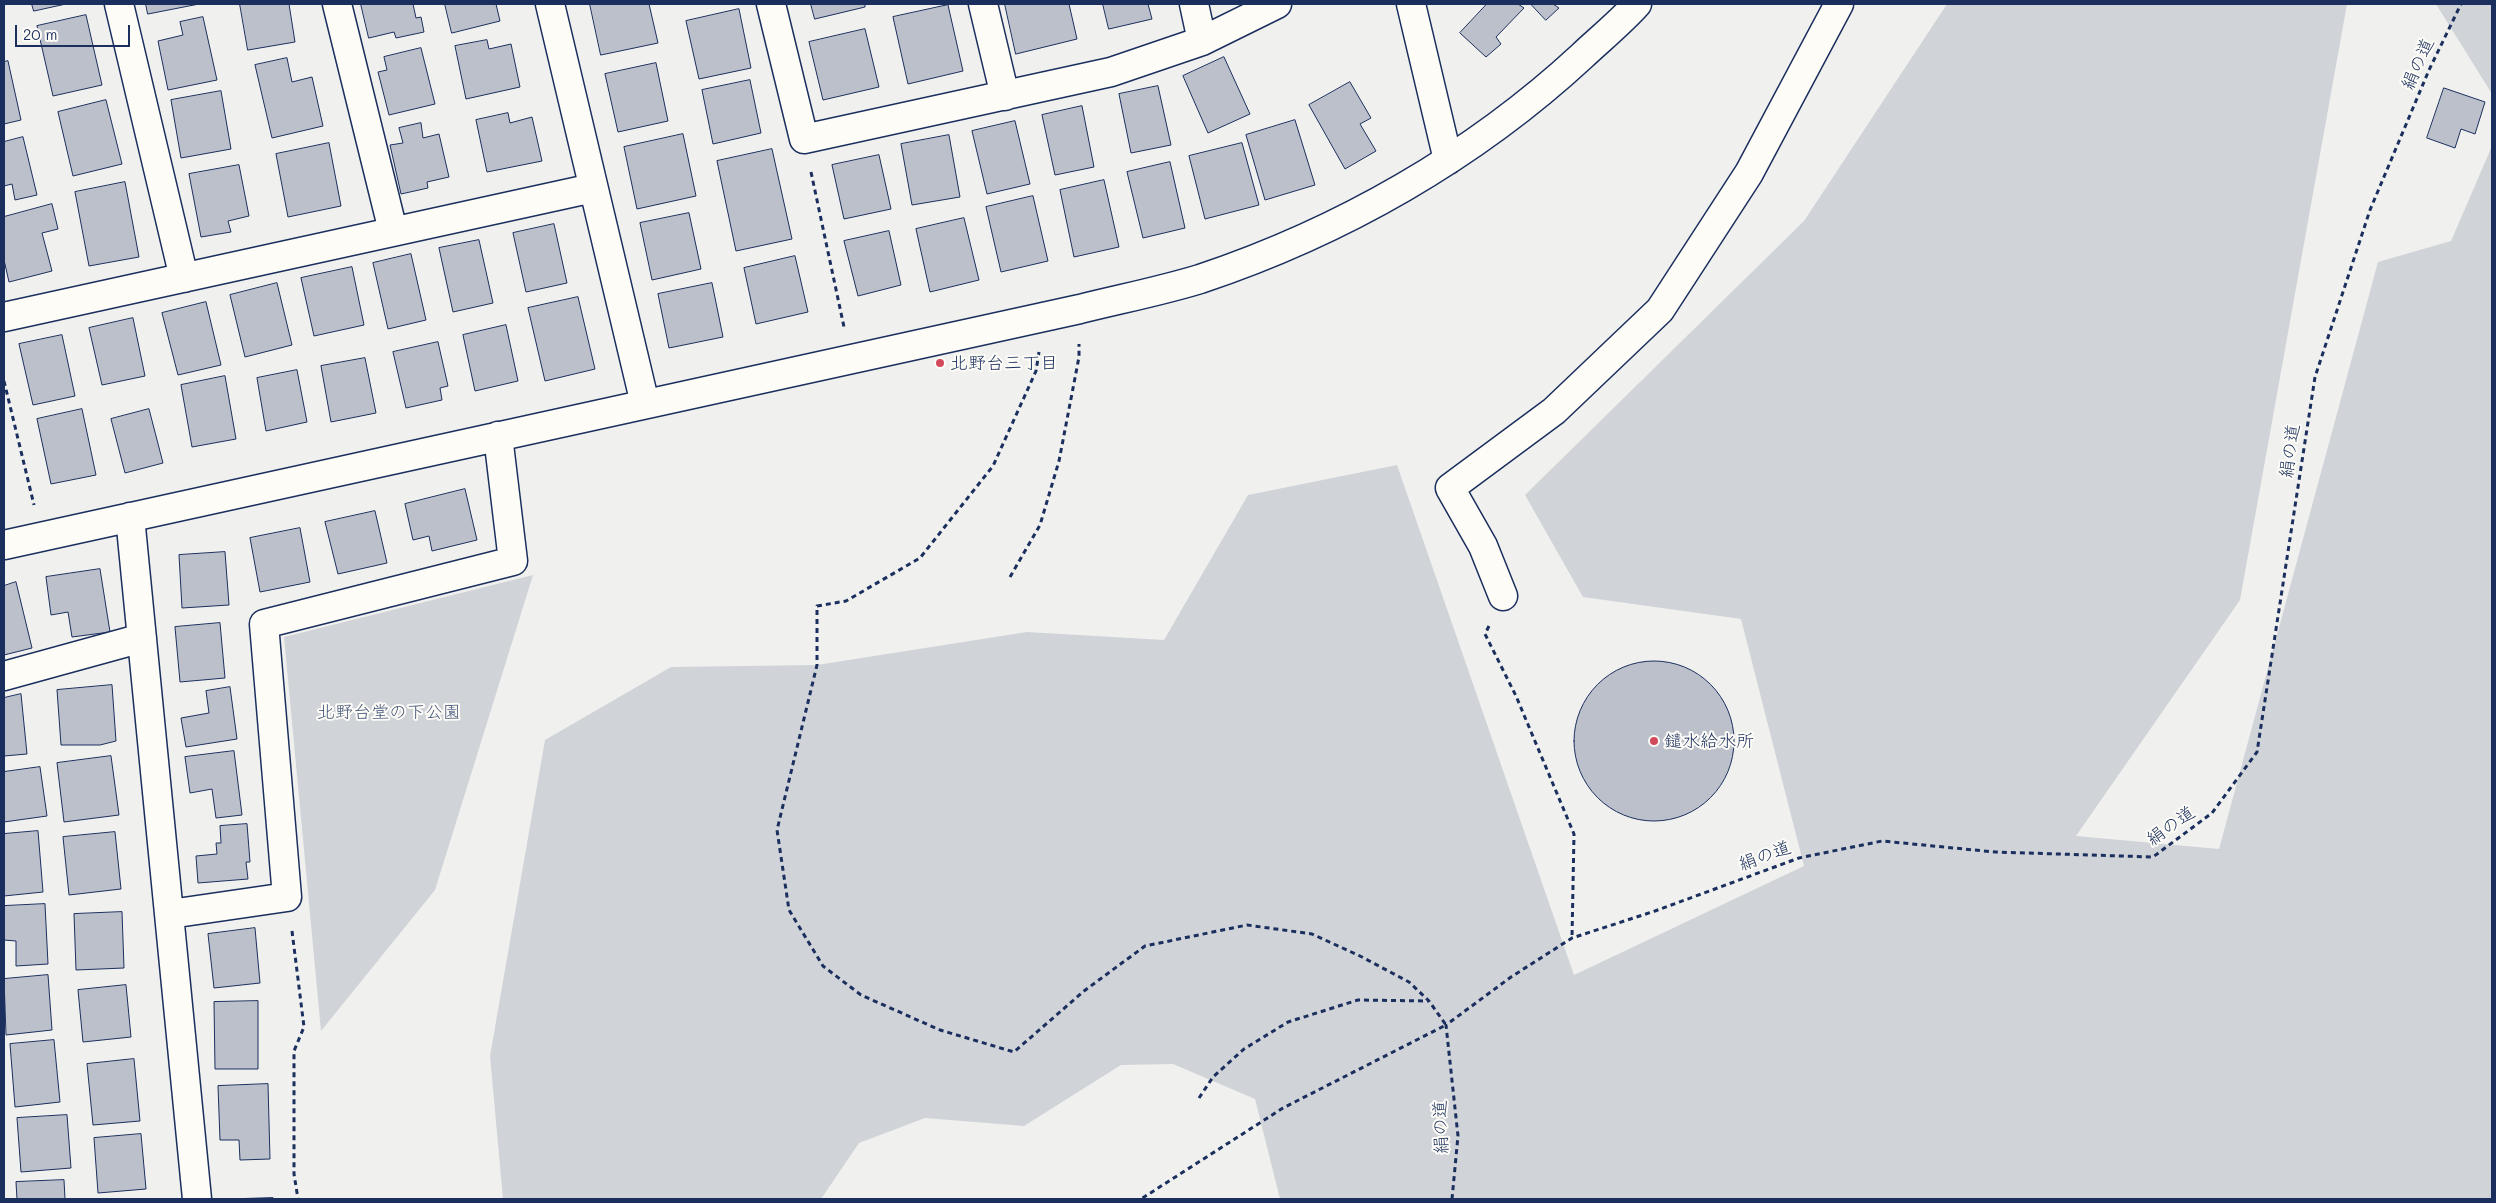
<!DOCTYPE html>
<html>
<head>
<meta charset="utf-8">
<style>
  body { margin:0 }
  #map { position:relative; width:2496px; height:1203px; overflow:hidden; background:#f0f0ee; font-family:Mali,sans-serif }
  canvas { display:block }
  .frame { position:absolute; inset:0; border:5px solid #1b2f5e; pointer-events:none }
  .scale { position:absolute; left:15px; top:25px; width:115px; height:22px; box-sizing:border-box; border:2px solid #1b2f5e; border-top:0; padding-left:6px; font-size:15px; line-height:18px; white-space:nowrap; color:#1b2f5e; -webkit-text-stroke:4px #fdfcf7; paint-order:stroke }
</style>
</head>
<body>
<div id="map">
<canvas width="2496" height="1203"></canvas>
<div class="frame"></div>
<div class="scale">20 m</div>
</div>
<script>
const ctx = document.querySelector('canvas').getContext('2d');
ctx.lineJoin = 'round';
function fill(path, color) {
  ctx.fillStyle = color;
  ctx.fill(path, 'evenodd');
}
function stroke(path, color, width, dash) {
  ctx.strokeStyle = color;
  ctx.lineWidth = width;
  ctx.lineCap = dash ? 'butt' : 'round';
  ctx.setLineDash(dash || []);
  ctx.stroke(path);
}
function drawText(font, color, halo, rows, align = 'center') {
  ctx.font = font + ' Mali,"Klee One",sans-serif';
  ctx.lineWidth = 4;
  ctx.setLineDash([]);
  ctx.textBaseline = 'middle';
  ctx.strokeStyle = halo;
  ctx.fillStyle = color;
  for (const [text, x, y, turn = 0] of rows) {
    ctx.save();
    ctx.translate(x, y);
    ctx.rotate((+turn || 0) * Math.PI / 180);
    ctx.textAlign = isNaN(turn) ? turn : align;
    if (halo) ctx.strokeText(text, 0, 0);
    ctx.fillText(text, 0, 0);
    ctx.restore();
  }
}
fill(new Path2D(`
  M1947,4H2347L2240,600L2076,836L2219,849L2378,262L2451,241L2492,146V1199H1280L1255,1099L1173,1064L1121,1065L1024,1126L925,1118L859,1143L821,1199H503L490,1056L545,740L671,667L817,665L1027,632L1164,640L1248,495L1397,465L1574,975L1804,866L1741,619L1583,597L1525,495L1804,221Z
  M2436,4H2492V94Z
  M533,575L435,890L321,1031L284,637Z`), '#d0d3d8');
const building = new Path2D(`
  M32,4H66L34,11Z
  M146,4H199L148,14Z
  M240,4H289L295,42L248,50Z
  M361,4H413L416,18L421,17L424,32L396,38L394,32L369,38Z
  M445,4H496L500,21L452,33Z
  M590,4H649L658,43L601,55Z
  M811,4H865V7L815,19Z
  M1005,4H1069L1077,39L1016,54Z
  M1103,4H1148L1152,19L1109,29Z
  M1487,4H1518L1524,8L1496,37L1501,44L1486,57L1460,33Z
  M1531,4H1553L1559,8L1546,20Z
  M948,5L963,71L908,84L893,17Z
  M739,9L751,68L699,79L686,21Z
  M86,15L102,85L53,96L37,26Z
  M203,17L217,80L168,90L158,41L183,35L180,22Z
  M865,29L879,87L823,100L809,42Z
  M487,40L489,49L511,44L520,87L466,99L455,46Z
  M421,48L435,104L389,115L378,72L387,70L384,57Z
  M1224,57L1250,114L1208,133L1183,76Z
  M287,58L292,82L312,77L323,126L272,138L255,65Z
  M8,61L21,120L4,124V62Z
  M656,63L668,121L618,132L605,74Z
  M750,80L761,133L713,144L702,90Z
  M1350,82L1371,118L1360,124L1376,151L1345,169L1309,105Z
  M1158,86L1171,145L1131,153L1119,94Z
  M2444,88L2485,102L2475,134L2461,129L2455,148L2427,138Z
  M221,91L231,149L181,158L171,100Z
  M106,100L122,164L73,176L58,112Z
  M1082,106L1094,167L1055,175L1042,115Z
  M508,113L510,123L532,117L542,161L487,172L476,120Z
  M1295,120L1315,185L1265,200L1246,135Z
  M1015,121L1030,184L987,194L972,131Z
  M421,123L423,138L439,134L449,177L427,182L428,188L401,194L390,145L403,143L399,128Z
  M683,134L696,196L637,209L624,147Z
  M949,135L960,197L912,205L901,144Z
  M23,137L37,195L15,200L12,184L4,186V142Z
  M329,143L341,206L288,217L276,154Z
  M1242,143L1259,205L1205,219L1189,156Z
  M772,149L792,239L736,251L717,161Z
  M879,155L891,209L844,219L832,165Z
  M1170,162L1185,228L1143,238L1127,172Z
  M239,165L249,216L228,221L231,232L201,237L189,174Z
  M1104,180L1119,247L1074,257L1060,190Z
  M125,182L139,257L89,266L75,192Z
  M1033,196L1048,261L1001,272L986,207Z
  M52,204L58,229L42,233L52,271L9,282L4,260V217Z
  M689,213L701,269L652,280L640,223Z
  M964,218L979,280L930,292L916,229Z
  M554,224L567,283L526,292L513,233Z
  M889,231L901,285L858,296L844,241Z
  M479,240L493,303L453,312L439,248Z
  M411,254L426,320L388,329L373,263Z
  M795,256L808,312L756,324L744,268Z
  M352,267L364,325L314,336L301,278Z
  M277,283L292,345L245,357L230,295Z
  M712,283L723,337L669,348L658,294Z
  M578,297L595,369L545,381L528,308Z
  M206,302L221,365L178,375L162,313Z
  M133,318L145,376L102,385L89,328Z
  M506,325L518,381L475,391L463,335Z
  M62,335L75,396L33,405L19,344Z
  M438,342L448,386L440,388L442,400L406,408L393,352Z
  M365,358L376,413L331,422L321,366Z
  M297,370L307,422L266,431L257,378Z
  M225,376L236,439L192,447L181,385Z
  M82,409L96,475L51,484L37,419Z
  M149,409L163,463L125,473L111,419Z
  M465,489L477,540L432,551L429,536L413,540L405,504Z
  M375,511L387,563L338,574L325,522Z
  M300,528L310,582L260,592L250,538Z
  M225,552L229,605L182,608L179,555Z
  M100,569L110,632L72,637L68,612L51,615L46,577Z
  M16,582L32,648L4,655V586Z
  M220,623L225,678L180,682L175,627Z
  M1574 741a80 80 0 1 1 160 0a80 80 0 1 1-160 0Z
  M112,685L116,741L100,745H61L57,690Z
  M230,687L237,739L186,747L181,718L209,713L206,691Z
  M21,694L27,754L4,756V698Z
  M234,751L242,815L216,818L212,789L190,793L185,757Z
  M111,756L119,815L64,822L57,763Z
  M40,767L47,816L4,822V772Z
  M247,824L250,862H246L248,879L198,883L196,856L217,854L216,843H221L220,826Z
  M38,831L43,892L4,896V834Z
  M115,832L121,889L69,895L63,837Z
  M45,904L48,964L16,966V941L4,940V906Z
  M122,912L124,968L76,970L74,914Z
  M255,928L260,983L214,988L208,934Z
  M48,975L52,1030L6,1035L4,979Z
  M126,985L131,1037L83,1042L78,990Z
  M258,1001V1069H215L214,1002Z
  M54,1040L60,1102L15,1107L10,1044Z
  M134,1059L140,1121L93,1125L87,1064Z
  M268,1084L270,1159L240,1160L239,1140H220L218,1086Z
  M67,1115L71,1168L21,1172L17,1118Z
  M141,1134L146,1189L98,1193L94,1138Z
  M64,1180L65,1199H17L16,1182Z
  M273,1198V1199H229Z`);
fill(building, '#bbc0ca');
stroke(building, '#1b2f5e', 1);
const minor = new Path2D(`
  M119,4L184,278
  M337,4L393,231
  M550,4L645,404
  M771,4L804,139L1111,72L1202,41L1277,4
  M983,4L1005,96
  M1194,4L1202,41
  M1411,4L1448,160
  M4,317L593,188
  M130,517L197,1199
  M4,545L1080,309C1120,299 1161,291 1200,279C1341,232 1474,156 1582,56C1600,39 1620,23 1637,4
  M1503,596L1483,546L1450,488L1554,411L1660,310L1749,173L1839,4
  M4,676L142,638
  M170,914L287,897L264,624L513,561L498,436`);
stroke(minor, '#1b2f5e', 31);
stroke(new Path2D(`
  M811,172L844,327
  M1039,352L1036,371L993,466L920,558L846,601L817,606V665L777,830L789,910L823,966L861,995L940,1030L1014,1052L1084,991L1145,946L1247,925L1312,934L1360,956L1409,982L1429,1001L1446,1025L1283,1108L1141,1199
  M4,381L34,505
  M1010,577L1040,525L1059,461L1079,357V344
  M1489,626L1485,634L1516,696L1574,834L1572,938
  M292,931L304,1027L294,1051V1174L298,1199
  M1199,1098L1213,1077L1244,1049L1288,1022L1358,1000L1428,1001
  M1452,1199L1458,1136L1446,1025L1511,977L1572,938L1655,911L1799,858L1882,841L1995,852L2153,857L2212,813L2257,752L2315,377L2370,210L2429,70L2461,4`), '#1b2f5e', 3, [5, 4]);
stroke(minor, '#fdfcf7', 28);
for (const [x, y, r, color] of [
  [940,363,5,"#d1495b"],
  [1654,741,5,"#d1495b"]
]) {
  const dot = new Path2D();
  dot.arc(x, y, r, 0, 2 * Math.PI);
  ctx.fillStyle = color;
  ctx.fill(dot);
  stroke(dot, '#fdfcf7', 2);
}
drawText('18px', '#1b2f5e', '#fdfcf7', [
  ["絹の道",2418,64,-66],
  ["絹の道",2290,451,-82],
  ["絹の道",2171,826,-35],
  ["絹の道",1765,856,-20],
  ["絹の道",1441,1127,-92]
]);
drawText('18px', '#1b2f5e', '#fdfcf7', [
  ["北野台三丁目",950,363],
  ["鑓水給水所",1664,741]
], 'left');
drawText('18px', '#48587c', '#fdfcf7', [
  ["北野台堂の下公園",389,712]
]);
</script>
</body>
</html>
